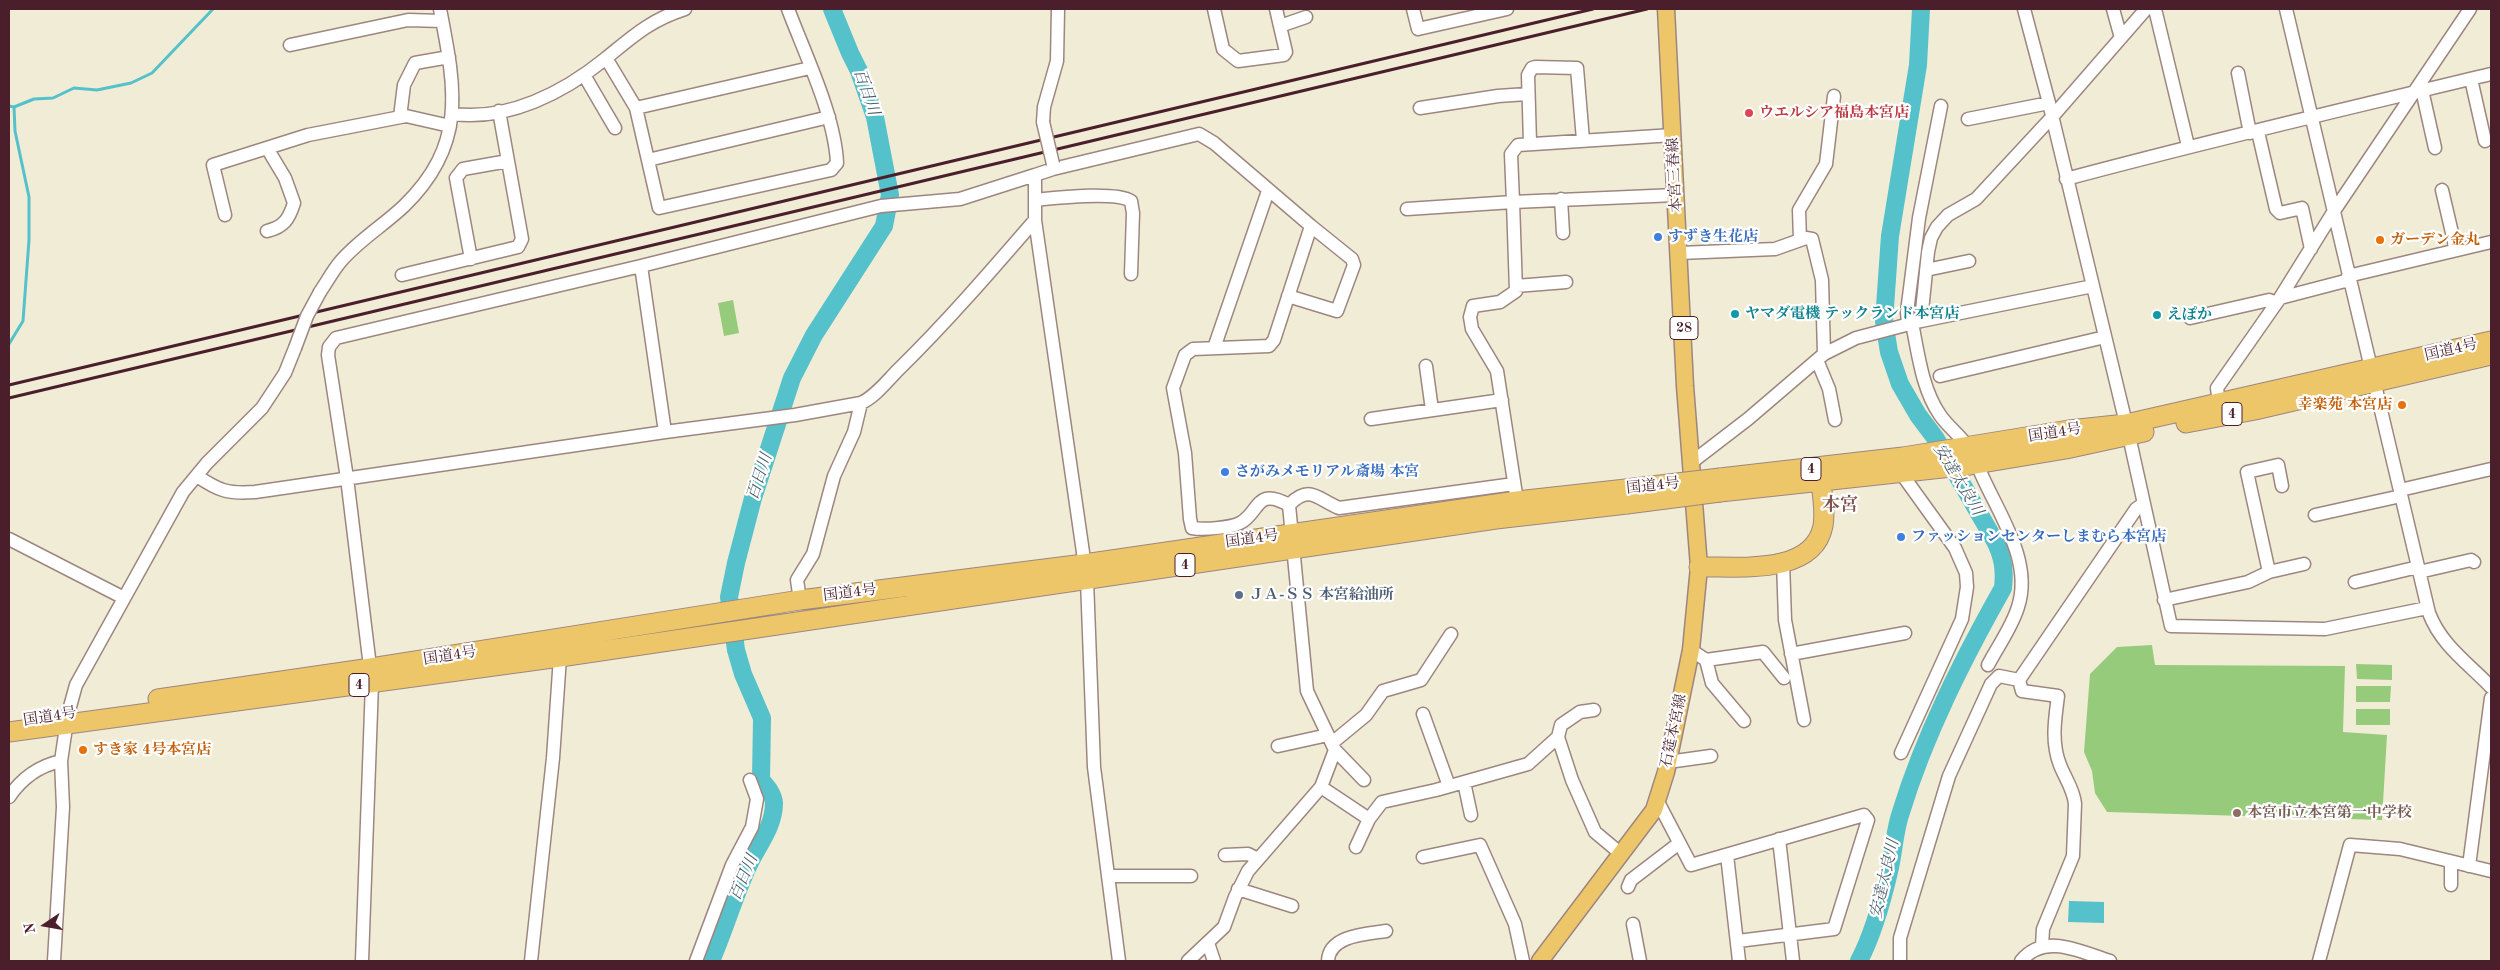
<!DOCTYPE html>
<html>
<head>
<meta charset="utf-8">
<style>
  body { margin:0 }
  #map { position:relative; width:2500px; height:970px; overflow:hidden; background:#f1ecd6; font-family:"Old Standard TT",serif }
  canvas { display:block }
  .frame { position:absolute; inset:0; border:10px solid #4a1f2b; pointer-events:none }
  .north { position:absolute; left:20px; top:900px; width:50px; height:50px; -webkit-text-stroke:4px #fff; paint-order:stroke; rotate:258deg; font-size:14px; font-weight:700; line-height:20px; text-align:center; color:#4a1f2b }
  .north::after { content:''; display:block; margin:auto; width:18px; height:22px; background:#4a1f2b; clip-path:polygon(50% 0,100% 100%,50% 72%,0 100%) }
</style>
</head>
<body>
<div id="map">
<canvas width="2500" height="970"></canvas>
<div class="frame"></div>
<div class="north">N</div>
</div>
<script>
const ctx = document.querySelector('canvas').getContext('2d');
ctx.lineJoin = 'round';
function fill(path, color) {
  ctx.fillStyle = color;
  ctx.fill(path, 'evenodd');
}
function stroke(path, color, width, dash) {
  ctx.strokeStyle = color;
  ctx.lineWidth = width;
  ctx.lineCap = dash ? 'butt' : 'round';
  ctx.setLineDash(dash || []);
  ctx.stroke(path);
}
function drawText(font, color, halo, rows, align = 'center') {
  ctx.font = font + ' "Old Standard TT","Noto Serif JP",serif';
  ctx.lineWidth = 4.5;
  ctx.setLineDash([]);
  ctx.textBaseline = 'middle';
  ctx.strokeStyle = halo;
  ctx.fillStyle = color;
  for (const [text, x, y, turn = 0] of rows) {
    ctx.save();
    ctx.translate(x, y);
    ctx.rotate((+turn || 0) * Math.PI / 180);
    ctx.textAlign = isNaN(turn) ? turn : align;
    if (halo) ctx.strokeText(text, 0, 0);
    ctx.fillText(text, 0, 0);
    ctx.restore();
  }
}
fill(new Path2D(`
  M733,300L739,333L724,336L718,303Z
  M2152,645L2155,665L2345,666L2343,732L2387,735L2382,820L2107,812L2095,793L2092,771L2084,752L2090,674L2117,647Z
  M2356,664L2392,665V680L2357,679Z
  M2356,686H2391L2390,702H2356Z
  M2356,709H2390V725H2356Z`), '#96cb7c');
fill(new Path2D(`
  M2069,901L2104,902V923L2068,922Z`), '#54c1cb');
stroke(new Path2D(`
  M9,106L14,107L34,99L53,98L74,88L97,90L131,83L152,73L213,9
  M9,344L23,321L29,240V197L15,131L14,107`), '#54c1cb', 3);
stroke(new Path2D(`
  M711,961C724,931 733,900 746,871C755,848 774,829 774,803C773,793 767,787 761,780L762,718L743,674L736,650L729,597L736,563L753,498L792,378L814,335L884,226L890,195L875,117L859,71L850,53L832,9
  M1859,961C1873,934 1882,902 1889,872C1894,852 1894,832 1901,812C1925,734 1963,659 2003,588C2005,570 2003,557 1995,541L1936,439L1918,415L1900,384L1889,352L1884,321L1890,236L1918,65L1921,9`), '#54c1cb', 18);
const minor = new Path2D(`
  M1214,9L1223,49L1238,61L1284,55L1286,52L1276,9
  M1413,9L1418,29L1507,9
  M2024,9L2049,103L2129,436L2171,626L2325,629L2427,608
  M2113,9L2121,38
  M2155,9L2188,146
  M2286,9L2429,613C2441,645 2468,663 2491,687
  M1280,26L1306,17
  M290,45L408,20L442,21
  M606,58L636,108L659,208L831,170L837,163C835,116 805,54 788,9
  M2238,73L2250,133
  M584,75L615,128
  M2471,79L2485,141
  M2422,90L2435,148
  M636,108L810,68
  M1420,108L1498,96L1527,94
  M453,114C508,121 563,93 605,59C632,37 650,20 685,9
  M400,117L404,85L415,63L449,57
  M1968,119L2049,103
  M1043,122L1044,107L1057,61L1058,9
  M2258,132L2276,209L2280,213L2302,208L2311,249
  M1530,143L1528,75L1532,68L1535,67L1577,68L1583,140
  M648,160L829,117
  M1053,164V169L1035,175V220L1087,580L1094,767L1119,961
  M1053,169L1199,134L1214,143L1311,226L1274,340L1269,346L1193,349L1185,355L1173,388L1185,453L1190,519L1192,528C1203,530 1230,528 1240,523C1260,513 1255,486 1289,505L1307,691L1335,750L1321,787L1248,871L1235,897L1224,927L1188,961
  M2066,179C2207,141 2349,108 2491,74
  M2442,190L2456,250
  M1561,199L1563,233
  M1035,200C1055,198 1115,191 1131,201L1133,213L1131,274
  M1407,209L1513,202L1511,154L1518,145L1673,135
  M225,215L213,165L308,135L406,116L450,126
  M267,231C284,227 289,219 294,203L285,178L267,148
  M1800,240L1799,210L1826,164L1834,96
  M1680,253L1775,249L1806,238L1812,239L1822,280L1824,354
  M471,259L456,178L463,169L508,161
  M1926,270L1969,261
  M402,275L518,247L522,239L499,111
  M2348,276L2491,242
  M1516,286L1566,282
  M320,292C327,282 333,270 341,261C359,240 384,225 404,206C468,144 455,87 440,9
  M1288,296L1337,311L1354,265L1352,259L1311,226
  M2280,298L2349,280
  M2190,318L2269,300L2276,303
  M1921,321L1928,252L1931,238L1937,227L1948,215L1976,199L2052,117L2146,9
  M1912,323C1918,353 1922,389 1940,415C1948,427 1960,435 1968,447
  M1908,324L1907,312L1919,218L1941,106
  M1214,348L1268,191
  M1817,360L1829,389L1835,420
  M1426,366L1432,410
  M1940,376L2105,337
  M2219,403L2217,388L2280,298L2334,211L2470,9
  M1371,419L1502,400
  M665,432L641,266L881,206L960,199L1035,175
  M1692,462L1748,419L1824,354L1856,338L1921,321L2093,286
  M1977,464C1994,508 2034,558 2018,607C2012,627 1998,646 1988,665
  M197,476C219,491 228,494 255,492L665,432L795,415L861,403
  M2400,490L2491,469
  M1517,501L1497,371L1472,329L1470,317L1473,306L1500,302L1516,291L1513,202L1676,195
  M1289,505C1310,484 1317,499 1339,508L1514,484
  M2315,515L2401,496
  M9,539L124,598
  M1783,562L1785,620L1804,720
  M2269,572L2247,472L2278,465L2282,486
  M2419,572L2471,560L2474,562
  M2355,582L2418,567
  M800,600L797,580L813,554L834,476L854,432L861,403C875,397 887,381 898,370C946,323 991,271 1035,220
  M2164,600L2248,582L2269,572L2304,564
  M1691,650L1706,660L1712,683L1744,721
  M1791,654L1905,633
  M1706,660L1763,652L1784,678
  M2019,680L2022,691L2058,696C2055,719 2051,742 2060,765C2065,778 2074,790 2075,804L2073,856L2043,929L2042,946
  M1423,714L1449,786
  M1558,737L1561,725L1580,712L1594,710
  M1332,743L1366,715L1383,691L1421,680L1451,634
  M1278,746L1328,735
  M1335,750L1364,780
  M1901,753L1962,619L1967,587L1966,573L1955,548L1901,473
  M1668,762L1711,756
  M1464,782L1471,815
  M1321,787L1369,819L1382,802L1436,790L1528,764L1558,737L1572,780L1595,832L1620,853
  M9,797C22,778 38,766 61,761
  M1658,802L1691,865L1864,815L1868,820L1834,929L1738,941
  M1779,839L1793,961
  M1356,847L1369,819
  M1225,855L1248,854L1258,859
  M1727,855L1739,961
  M1423,857L1480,845L1515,924L1523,961
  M2469,866L2491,698
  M1108,876H1191
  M2451,885V862
  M1628,887L1631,880L1678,844
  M1238,889L1292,906
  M1633,924L1640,961
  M1208,943L1214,961
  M54,961L63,807L61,761L68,714L76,685L183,492L207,463L262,408L285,373L295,348
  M362,961L372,683L347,478L328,355L329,347L336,338L641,266
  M531,961L553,758L560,657
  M696,961L732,865L752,827L757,799L750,780
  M1328,961C1329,935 1367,934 1386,931
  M1900,961V938L1949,776L1991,684L1999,676L2019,680L2136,509L2143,504
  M2021,961C2045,932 2081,952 2110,961
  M2319,961L2350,845L2400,849L2491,871`);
const major = new Path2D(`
  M1540,961L1654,810L1666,772L1691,650L1699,567L1685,386L1666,9`);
const highway = new Path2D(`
  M2186,423L2255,410L2491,355
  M1720,478L1903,457L2069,430L2126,424L2491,341
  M1720,492L1970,465L2066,449L2144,432
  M1699,567C1737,566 1813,576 1823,526C1826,508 1821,487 1819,469
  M158,699L371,668L800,600L1084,564L1517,501L1626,489
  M9,732L560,657L1496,519L1627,504`);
stroke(minor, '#9e8680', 15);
stroke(major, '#9e8680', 19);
stroke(highway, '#9e8680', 21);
stroke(minor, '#fff', 12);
stroke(major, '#ecc669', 16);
stroke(highway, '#ecc669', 19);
stroke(new Path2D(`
  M9,385L1593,9
  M9,398L1647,9`), '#4a1f2b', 3);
const minorBridge = new Path2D(`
  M1043,122L1053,164
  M295,348L307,316L320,292`);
const highwayBridge = new Path2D(`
  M1626,489L1720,478
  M1627,504L1720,492`);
stroke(minorBridge, '#9e8680', 15, []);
stroke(highwayBridge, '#9e8680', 21, []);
stroke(minorBridge, '#fff', 12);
stroke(highwayBridge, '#ecc669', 19);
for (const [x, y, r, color] of [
  [1749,113,5,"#e0444e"],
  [1658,237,5,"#3f7fe0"],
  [2380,240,5,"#e8710a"],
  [1735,314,5,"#0f9aa8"],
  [2157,315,5,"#0f9aa8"],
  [2402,405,5,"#e8710a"],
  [1225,472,5,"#3f7fe0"],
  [1901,537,5,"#3f7fe0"],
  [1239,595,5,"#5c6f8a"],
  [83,750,5,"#e8710a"],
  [2237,813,5,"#8d6e63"]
]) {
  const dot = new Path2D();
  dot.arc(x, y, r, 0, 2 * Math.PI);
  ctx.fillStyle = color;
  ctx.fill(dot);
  stroke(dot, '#fff', 2);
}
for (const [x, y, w] of [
  [1684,328,28],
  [2232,414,20],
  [1811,469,20],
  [1185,565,20],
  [359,685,20]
]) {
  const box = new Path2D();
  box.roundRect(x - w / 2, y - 11.5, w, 23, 4);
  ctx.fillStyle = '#fff';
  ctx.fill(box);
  stroke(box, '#4a1f2b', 1);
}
drawText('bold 14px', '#4a1f2b', null, [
  ["28",1684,328],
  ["4",2232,414],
  ["4",1811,469],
  ["4",1185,565],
  ["4",359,685]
]);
drawText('bold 15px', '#be3a42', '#fff', [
  ["ウエルシア福島本宮店",1759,113]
], 'left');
drawText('15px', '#4a1f2b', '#fff', [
  ["本宮三春線",1675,175,-93],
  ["国道4号",2451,350,-13],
  ["国道4号",2055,433,-9],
  ["国道4号",1653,486,-6],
  ["国道4号",1252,539,-8],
  ["国道4号",850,593,-7],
  ["国道4号",450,656,-9],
  ["国道4号",50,717,-9],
  ["石筵本宮線",1674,731,-78]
]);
drawText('bold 15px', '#366cbe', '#fff', [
  ["すずき生花店",1668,237],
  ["さがみメモリアル斎場 本宮",1235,472],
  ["ファッションセンターしまむら本宮店",1911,537]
], 'left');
drawText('bold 15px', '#c56008', '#fff', [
  ["ガーデン金丸",2390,240],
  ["幸楽苑 本宮店",2392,405,"right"],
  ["すき家 4号本宮店",93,750]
], 'left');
drawText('bold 15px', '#0d838f', '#fff', [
  ["ヤマダ電機 テックランド本宮店",1745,314],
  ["えぽか",2167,315]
], 'left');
drawText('bold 15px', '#4e5e75', '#fff', [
  ["ＪＡ-ＳＳ 本宮給油所",1249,595]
], 'left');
drawText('bold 15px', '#785e54', '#fff', [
  ["本宮市立本宮第一中学校",2247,813]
], 'left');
drawText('italic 16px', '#4e606b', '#fff', [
  ["百日川",866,92,71],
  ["百日川",760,477,-72],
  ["安達太良川",1958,480,59],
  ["百日川",744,878,-67],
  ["安達太良川",1885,879,-77]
]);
drawText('bold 18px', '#7f544f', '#fff', [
  ["本宮",1840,505]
]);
</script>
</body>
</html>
